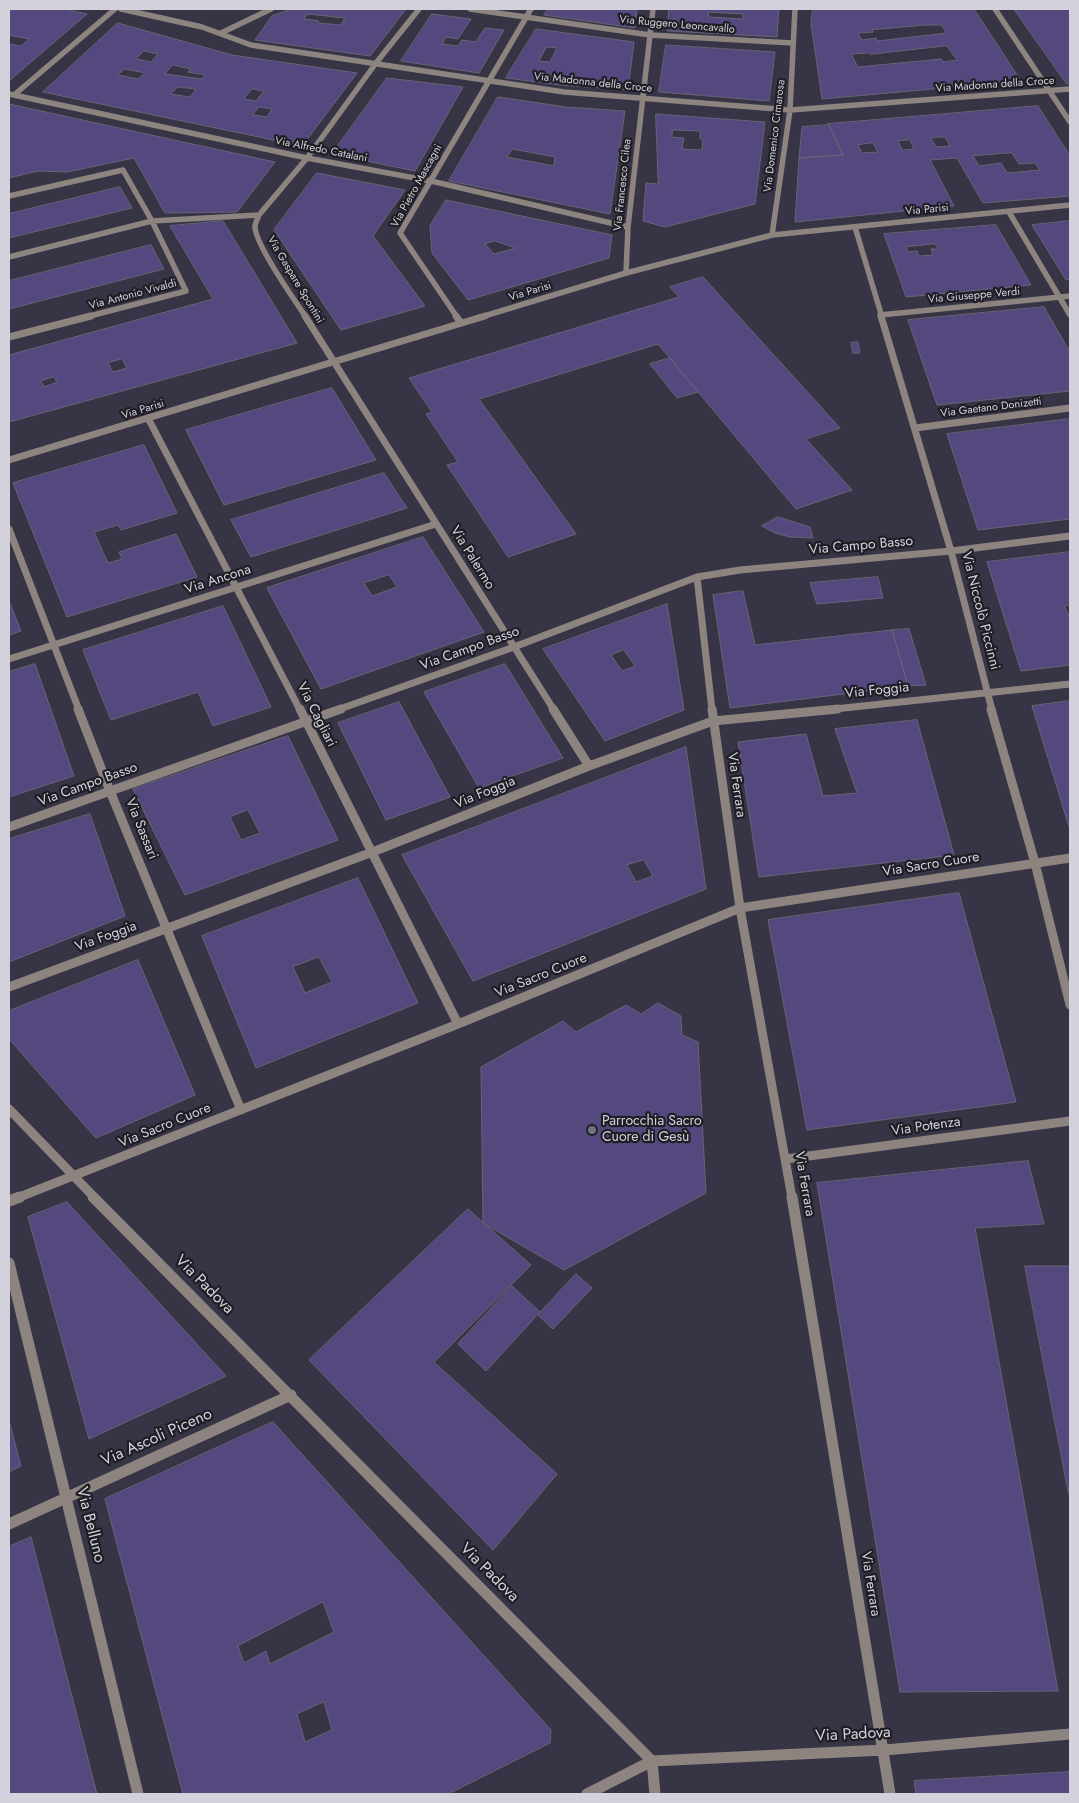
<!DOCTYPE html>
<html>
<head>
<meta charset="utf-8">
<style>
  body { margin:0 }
  #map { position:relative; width:1079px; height:1803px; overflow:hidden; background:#373545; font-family:Jost,sans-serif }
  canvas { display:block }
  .frame { position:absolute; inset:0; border:10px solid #d3d2dc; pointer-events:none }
</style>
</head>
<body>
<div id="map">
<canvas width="1079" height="1803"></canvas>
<div class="frame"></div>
</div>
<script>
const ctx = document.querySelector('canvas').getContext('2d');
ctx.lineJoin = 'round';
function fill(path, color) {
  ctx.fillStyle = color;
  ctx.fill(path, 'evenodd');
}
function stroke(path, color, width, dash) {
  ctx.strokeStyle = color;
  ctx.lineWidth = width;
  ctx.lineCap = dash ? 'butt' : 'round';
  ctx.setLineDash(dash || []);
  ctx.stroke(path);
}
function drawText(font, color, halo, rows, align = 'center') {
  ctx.font = font + ' Jost,sans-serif';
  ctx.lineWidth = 4.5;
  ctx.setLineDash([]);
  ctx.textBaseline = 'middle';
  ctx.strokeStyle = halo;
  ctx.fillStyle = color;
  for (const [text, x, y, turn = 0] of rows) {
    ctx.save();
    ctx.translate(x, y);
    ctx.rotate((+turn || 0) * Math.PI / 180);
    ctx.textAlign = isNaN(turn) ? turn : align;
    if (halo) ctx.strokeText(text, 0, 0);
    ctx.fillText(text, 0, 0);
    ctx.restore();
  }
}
const building = new Path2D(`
  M9,9H64L87,14L9,81V44L21,46L29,39L9,35Z
  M292,9H406L370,56L255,40L272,16ZM308,14L345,18L341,25L318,23L319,21L304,19Z
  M548,9H637L635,28L544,15Z
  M669,9H779L777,37L668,31ZM709,12L743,14V19L709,17Z
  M813,9H974L1021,81L822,99L811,23ZM926,25H941L947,33L877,41L876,38L862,40L858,33L873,32L872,30ZM947,46L957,60L943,62L941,59L858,67L851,54L869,53L870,54Z
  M1014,9H1070V84H1067Z
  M432,14L471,19L458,39L446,37L442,44L458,46L462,40L476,42L485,28L504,30L479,73L401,61Z
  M118,23L232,55L357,73L302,146L43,92ZM144,51L158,54L151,62L136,59ZM173,65L191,69L188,72L205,75L202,79L165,74ZM125,69L145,73L138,79L118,75ZM178,87L196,89L190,97L171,94ZM252,89L264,91L256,101L244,99ZM259,107L272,109L267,117L253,115Z
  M536,29L634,42L628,90L561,85L506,78ZM547,47L557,48L550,62L539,61Z
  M666,45L775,52L769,101L659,92Z
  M387,78L463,87L415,171L332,154Z
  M498,97L566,107L625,111L610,214L449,181ZM513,149L555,157L554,166L507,157Z
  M9,104L275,162L237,212L165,213L134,158L67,172L38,171L9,178Z
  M1038,106L1070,156V196L983,203L957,158L930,160L954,206L795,222L799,158L843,155L828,124ZM945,137L950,146L936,147L931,138ZM910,140L914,149L902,150L898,141ZM873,143L878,152L862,153L858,145ZM1012,153L1019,164L1035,163L1040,170L1007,173L1001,163L979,166L973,156Z
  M656,114L765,122L755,204L665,227L643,221L646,183L658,184ZM673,130L700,131V139H703L702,150L682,149L684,138L672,137Z
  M829,125L843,155L799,158L802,127Z
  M317,173L405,190L373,236L425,306L341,330L274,230Z
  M120,187L132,208L9,238V214Z
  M446,200L612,235L609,258L468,300L432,253L430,226ZM495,241L516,248L494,254L485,244Z
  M223,221L297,343L9,422V355L213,299L170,226ZM122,359L127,368L113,372L108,363ZM54,377L57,382L44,387L41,381Z
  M1070,221V279L1066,280L1032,225Z
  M996,225L1031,285L906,297L884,234ZM935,244L938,249H931L933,255L919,256L917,251L908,252L906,247Z
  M151,245L164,269L9,309V281Z
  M703,277L840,428L806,439L852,490L796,509L658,344L479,399L576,534L508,557L447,465L458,462L426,414L432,412L409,378L679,297L670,287Z
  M1044,307L1070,352V391L937,405L908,320Z
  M858,342L860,353H853L851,343Z
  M670,358L698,392L677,398L650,364Z
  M332,388L376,460L224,505L186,430Z
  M1070,419V519L978,530L947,434Z
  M144,445L177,513L121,530L118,525L94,532L108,563L122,559L119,552L176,534L197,577L67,617L13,483Z
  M384,473L407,508L251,557L231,520Z
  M778,517L810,527L813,538L790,537L775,533L762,526Z
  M423,537L484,632L321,689L267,588ZM389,575L397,587L372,596L364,583Z
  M1070,552V605L1064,606L1070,617V665L1021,671L987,562Z
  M878,577L883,598L817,604L810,583Z
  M743,591L755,645L892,630L908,686L730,708L713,595Z
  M9,601L21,631L9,635Z
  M667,604L684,710L605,741L543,649ZM624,650L635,666L622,671L611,655Z
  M223,606L271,707L213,726L198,692L111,720L83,650Z
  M909,629L926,685L908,686L892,630Z
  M35,664L74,776L9,797V672Z
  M505,664L563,758L479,788L424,692Z
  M1070,701V830L1032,706Z
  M399,702L450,797L386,820L338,723Z
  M917,720L954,855L759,877L738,742L806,734L823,796L857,793L835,729Z
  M288,736L338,840L185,895L133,789ZM248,810L260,833L241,840L230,817Z
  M686,747L706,889L473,981L402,855ZM644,860L653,876L636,882L627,865Z
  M90,814L125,916L9,962V839Z
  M358,878L418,1003L256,1068L202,936ZM319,957L332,982L305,993L293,967Z
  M959,893L1016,1102L807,1130L768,920Z
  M138,960L195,1095L96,1138L9,1039V1011Z
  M658,1003L681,1016L682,1035L698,1042L706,1193L564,1270L483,1223L481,1067L563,1021L576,1032L626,1005L641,1014Z
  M1028,1161L1044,1224L975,1228L1058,1691L900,1692L817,1183Z
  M67,1202L226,1376L89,1439L28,1217Z
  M468,1209L531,1265L434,1362L557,1474L493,1550L309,1360Z
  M1025,1266H1070V1494H1069Z
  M576,1274L592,1288L553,1329L538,1315Z
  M512,1286L540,1312L486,1371L458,1344Z
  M9,1421L21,1466L9,1472Z
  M273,1422L551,1730L550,1743L448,1794H183L105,1499ZM323,1602L334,1632L270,1664L266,1651L244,1663L238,1646ZM324,1702L332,1730L305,1742L297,1714Z
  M31,1537L97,1794H9V1547Z
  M1070,1772V1794H916L914,1781Z`);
fill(building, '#54487e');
stroke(building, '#676476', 1);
stroke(new Path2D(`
  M121,9L202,27L251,45L564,92L790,110L1070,89
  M470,9L650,35L793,43
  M995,9L1070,122
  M221,33L271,9
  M9,94L307,158L431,181L628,227
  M14,95L115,9
  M9,196L123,170L152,221L186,291L86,317
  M1009,212L1070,315
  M855,227L882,317
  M772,235L790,110L795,9
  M9,257L152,221L259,215
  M626,273L628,227L653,9
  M880,315L1070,296
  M306,317C295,301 254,243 255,226C255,223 258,218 259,215L307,158L376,63L419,9
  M457,317L400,233L531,9
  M481,317L626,273L772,235L1070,205`), '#8d8480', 5.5);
stroke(new Path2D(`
  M305,316L554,710
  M456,316L461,323
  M881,316L951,551L992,710
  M9,337L91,316
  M148,418L300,710
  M915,428L1070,408
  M9,460L485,316
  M9,529L79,710
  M697,577L712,710
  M9,659L436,524
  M337,710L514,647L697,577L740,570L951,551L1070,536
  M825,710L1070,684`), '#8d8480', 7);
stroke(new Path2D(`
  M78,709L110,791L241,1110
  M300,709L458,1024
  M553,709L589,766
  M712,709L740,908L792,1198
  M991,709L1035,863L1070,1005
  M9,827L341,709
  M9,987L370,853L589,766L713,721L838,709
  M9,1109L95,1198
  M786,1159L1070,1121
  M17,1198L458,1024L740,908L1070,858`), '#8d8480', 9);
stroke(new Path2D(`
  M93,1197L652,1761
  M792,1197L890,1794
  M9,1201L20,1197
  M9,1263L138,1794
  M9,1524L291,1395
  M652,1761L655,1794
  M587,1794L652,1761L884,1750L1070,1734`), '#8d8480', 11);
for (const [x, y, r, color] of [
  [592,1130,5,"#6b7280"]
]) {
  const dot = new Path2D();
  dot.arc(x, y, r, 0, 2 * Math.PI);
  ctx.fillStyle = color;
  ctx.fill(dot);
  stroke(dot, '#1f1e25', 2);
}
drawText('11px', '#d3d2dc', '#1f1e25', [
  ["Via Ruggero Leoncavallo",677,25,5],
  ["Via Madonna della Croce",593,83,6],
  ["Via Madonna della Croce",995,85,-4],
  ["Via Domenico Cimarosa",775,136,-83],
  ["Via Alfredo Catalani",321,150,11],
  ["Via Francesco Cilea",623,185,-84],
  ["Via Pietro Mascagni",417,186,-61],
  ["Via Parisi",927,210,-5],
  ["Via Gaspare Spontini",295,280,59],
  ["Via Parisi",530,292,-17],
  ["Via Antonio Vivaldi",133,295,-15],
  ["Via Giuseppe Verdi",974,296,-5],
  ["Via Gaetano Donizetti",991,408,-7],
  ["Via Parisi",143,410,-17]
]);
drawText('14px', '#d3d2dc', '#1f1e25', [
  ["Via Campo Basso",861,546,-5],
  ["Via Palermo",472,558,58],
  ["Via Ancona",218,580,-18],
  ["Via Niccolò Piccinni",980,611,76],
  ["Via Campo Basso",470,649,-20],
  ["Via Foggia",877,691,-6],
  ["Via Cagliari",316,715,63],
  ["Via Campo Basso",88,785,-20],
  ["Via Ferrara",736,785,82],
  ["Via Foggia",485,793,-22],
  ["Via Sassari",141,829,68],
  ["Via Sacro Cuore",931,865,-9],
  ["Via Foggia",106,937,-20],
  ["Via Sacro Cuore",541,976,-22],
  ["Via Sacro Cuore",165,1126,-22],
  ["Via Potenza",926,1127,-8],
  ["Via Ferrara",804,1184,80],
  ["Via Ferrara",870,1584,81]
]);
drawText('14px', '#d3d2dc', '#1f1e25', [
  ["Parrocchia Sacro",602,1122],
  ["Cuore di Gesù",602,1138]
], 'left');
drawText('16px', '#d3d2dc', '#1f1e25', [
  ["Via Padova",204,1285,45],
  ["Via Ascoli Piceno",157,1438,-24],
  ["Via Belluno",90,1525,76],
  ["Via Padova",489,1573,45],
  ["Via Padova",853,1735,-3]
]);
</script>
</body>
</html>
